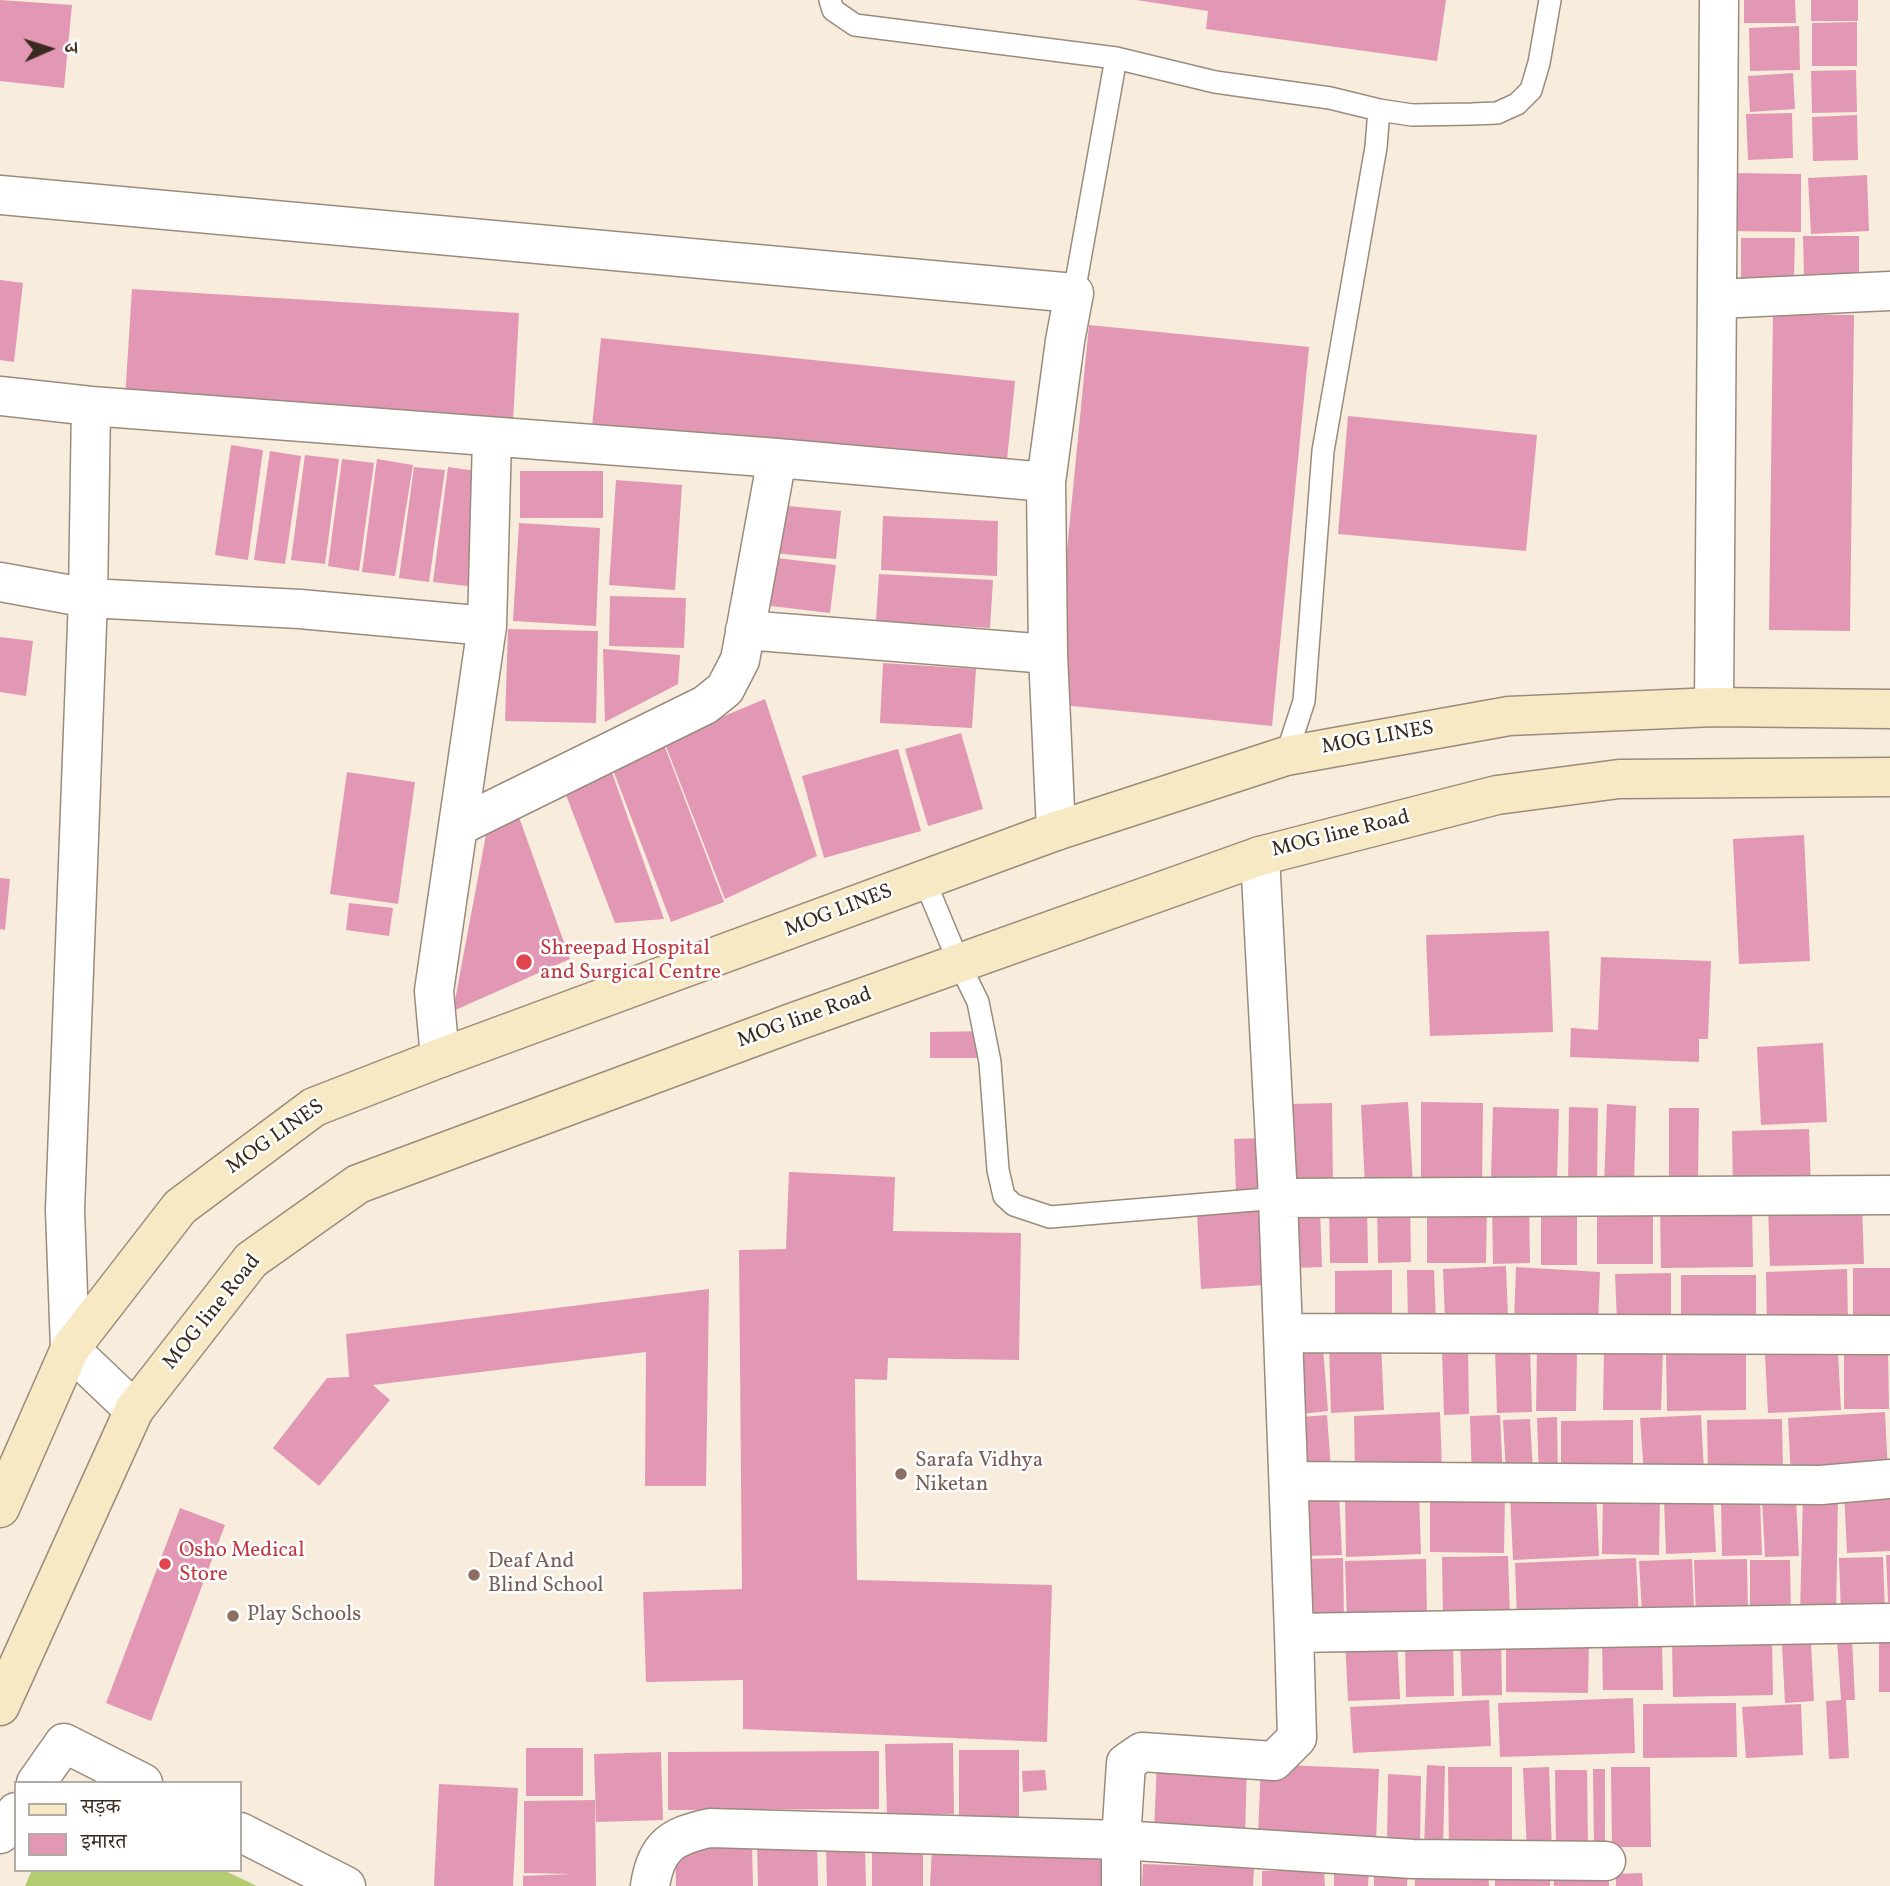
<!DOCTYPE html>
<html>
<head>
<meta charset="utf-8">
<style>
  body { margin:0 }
  #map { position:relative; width:1890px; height:1886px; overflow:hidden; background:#f8ecdc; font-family:Vollkorn,"Noto Serif Devanagari",serif }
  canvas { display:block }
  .legend { position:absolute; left:14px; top:1781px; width:228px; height:91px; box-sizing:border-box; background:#fff; border:2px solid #b1aaa5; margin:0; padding:9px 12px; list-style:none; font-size:21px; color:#3b2a1e }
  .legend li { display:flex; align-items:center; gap:14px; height:35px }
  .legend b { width:35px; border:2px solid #b1aaa5 }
  .north { position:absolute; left:14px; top:14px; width:70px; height:70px; -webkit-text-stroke:5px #fff; paint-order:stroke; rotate:87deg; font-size:19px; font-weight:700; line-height:28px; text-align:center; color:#3b2a1e }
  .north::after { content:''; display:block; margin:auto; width:24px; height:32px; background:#3b2a1e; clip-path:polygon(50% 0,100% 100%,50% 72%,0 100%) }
</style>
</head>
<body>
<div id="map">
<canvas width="1890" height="1886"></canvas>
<ul class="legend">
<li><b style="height:9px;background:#f6e9c3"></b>सड़क</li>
<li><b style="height:19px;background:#e298b4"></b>इमारत</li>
</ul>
<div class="north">उ</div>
</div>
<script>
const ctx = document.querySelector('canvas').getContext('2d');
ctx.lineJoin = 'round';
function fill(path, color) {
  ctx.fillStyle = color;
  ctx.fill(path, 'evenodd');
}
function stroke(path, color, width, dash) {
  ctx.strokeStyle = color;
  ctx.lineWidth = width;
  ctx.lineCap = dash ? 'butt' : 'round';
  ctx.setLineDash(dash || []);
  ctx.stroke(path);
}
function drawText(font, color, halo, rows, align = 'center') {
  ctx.font = font + ' Vollkorn,serif';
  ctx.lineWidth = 5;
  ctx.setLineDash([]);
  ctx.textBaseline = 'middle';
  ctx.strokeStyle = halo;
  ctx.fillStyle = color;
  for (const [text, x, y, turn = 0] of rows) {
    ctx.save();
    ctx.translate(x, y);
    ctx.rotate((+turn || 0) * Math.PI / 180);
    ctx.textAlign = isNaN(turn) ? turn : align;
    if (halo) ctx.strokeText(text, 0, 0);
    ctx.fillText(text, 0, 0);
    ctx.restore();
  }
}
fill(new Path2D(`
  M32,1870H223L257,1886H25Z`), '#b4cc71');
fill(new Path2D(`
  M0,0L72,5L64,88L0,81Z
  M1136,0H1446L1437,61L1206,29L1208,11Z
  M1744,0H1795L1796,23H1744Z
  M1811,0H1858V21H1811Z
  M1857,22V66H1812V23Z
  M1799,26L1800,70L1750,71L1749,28Z
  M1856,70L1857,112L1812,113L1811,71Z
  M1793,73L1795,109L1750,112L1748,76Z
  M1792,113L1793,158L1748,160L1746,114Z
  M1857,115L1858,160L1813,161L1812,117Z
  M1732,173L1801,174V232L1731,231Z
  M1867,175L1869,231L1811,234L1808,178Z
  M1803,236H1859V278H1804Z
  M1741,238H1795L1794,278H1741Z
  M0,280L23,283L14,362L0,360Z
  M132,289L519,313L513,422L125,399Z
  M1773,314L1854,315L1850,631L1769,630Z
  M1089,325L1309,347L1272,726L1052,704Z
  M601,338L1015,381L1006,470L592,427Z
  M1348,416L1537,435L1526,551L1338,534Z
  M231,445L263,450L248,560L215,555Z
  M270,451L301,456L285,564L254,560Z
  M305,455L339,459L325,564L291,560Z
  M342,459L374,463L359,571L328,566Z
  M377,459L413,465L395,576L362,572Z
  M414,467L445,470L429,582L399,578Z
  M448,467L490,473L476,587L433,582Z
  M520,471H603V518H520Z
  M616,480L682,485L675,590L609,585Z
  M767,504L841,511L836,559L762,552Z
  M883,516L998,521L997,576L881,570Z
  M519,523L600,528L596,626L513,621Z
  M760,556L836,565L830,613L754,604Z
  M879,574L993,580L990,628L876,621Z
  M610,596L686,598L684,648L609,646Z
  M508,629L598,631L596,723L505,721Z
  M0,637L33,641L26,696L0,692Z
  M603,649L680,655L678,684L605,722Z
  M883,663L976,669L972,728L880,723Z
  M765,699L817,856L725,899L664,741Z
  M961,733L983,809L928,826L905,749Z
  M663,742L724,902L671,922L610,762Z
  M898,749L921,831L824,858L802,776Z
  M611,770L664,919L615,923L563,787Z
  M347,772L415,782L398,904L330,894Z
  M516,809L570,959L453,1011L488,824Z
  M1804,835L1810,961L1739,964L1733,839Z
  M0,878L10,879L5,930L0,929Z
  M349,903L393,908L389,936L346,930Z
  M1549,931L1553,1032L1430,1036L1426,935Z
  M1601,957L1711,961L1708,1039H1699V1062L1570,1057L1571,1028L1598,1030Z
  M992,1031V1058H930V1032Z
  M1823,1043L1827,1122L1761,1125L1757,1047Z
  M1408,1102L1413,1184L1365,1187L1361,1105Z
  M1421,1102L1483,1103L1482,1187L1421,1186Z
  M1332,1103L1333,1189L1292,1190L1291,1104Z
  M1607,1104L1636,1106L1634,1186H1604Z
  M1493,1107L1559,1109L1557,1180L1491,1177Z
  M1569,1107L1598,1108L1597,1185L1568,1184Z
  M1669,1108H1699L1698,1179H1669Z
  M1809,1129L1811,1186L1733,1188L1732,1131Z
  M1259,1138L1265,1285L1201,1289L1196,1194L1236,1192L1234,1139Z
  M789,1172L895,1177L893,1231L1021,1233L1019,1360L888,1358L887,1380L855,1379L857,1580L1052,1585L1047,1742L743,1729V1680L646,1682L643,1592L742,1589L739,1250L786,1249Z
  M1577,1200V1265H1541V1201Z
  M1492,1201H1529L1530,1263L1493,1264Z
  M1410,1202L1411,1262L1378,1263L1377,1203Z
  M1367,1203L1368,1263H1330L1329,1204Z
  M1427,1203L1487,1204L1486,1263H1427Z
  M1862,1203L1864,1264L1770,1266L1768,1206Z
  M1597,1206H1653V1264H1597Z
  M1660,1206H1752L1753,1267L1661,1268Z
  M1320,1208L1322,1267L1293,1268L1291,1209Z
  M1506,1266L1508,1317L1445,1319L1443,1269Z
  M1516,1267L1600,1272L1598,1326L1514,1322Z
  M1853,1268H1890V1326L1853,1327Z
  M1847,1269L1848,1322L1767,1325L1766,1272Z
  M1392,1270V1327L1335,1328V1271Z
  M1407,1270H1434L1436,1323L1408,1324Z
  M1671,1273V1321L1617,1322L1615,1274Z
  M1681,1275H1756V1327H1681Z
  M709,1289L706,1486H645L646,1352L373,1385L390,1400L319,1486L273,1448L327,1378L349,1377L346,1334Z
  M1381,1342L1384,1410L1331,1413L1329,1344Z
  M1323,1348L1328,1411L1301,1414L1295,1350Z
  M1530,1348L1532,1412L1497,1413L1495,1349Z
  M1537,1349H1577L1576,1411H1536Z
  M1888,1349L1889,1409H1844V1350Z
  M1442,1350H1468L1469,1414L1444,1415Z
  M1604,1350L1663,1351L1661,1410H1603Z
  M1746,1352V1410L1667,1411L1666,1353Z
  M1838,1352L1841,1410L1768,1413L1765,1355Z
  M1440,1412L1442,1471L1355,1474L1354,1416Z
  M1885,1412L1888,1473L1791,1478L1788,1418Z
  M1327,1415L1331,1469L1305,1471L1302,1417Z
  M1500,1415L1503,1479L1472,1480L1470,1416Z
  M1701,1415L1704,1472L1644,1476L1640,1418Z
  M1557,1417L1558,1478H1539L1537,1418Z
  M1530,1419L1533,1472L1506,1473L1503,1420Z
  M1782,1419L1783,1474L1708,1475L1707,1420Z
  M1633,1420V1467H1561V1421Z
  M1890,1489V1551L1847,1553L1844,1491Z
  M1596,1491L1599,1556L1513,1560L1510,1494Z
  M1339,1492L1342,1555L1307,1556L1304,1493Z
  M1419,1493L1421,1554L1346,1557L1345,1496Z
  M1603,1495L1660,1496L1659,1555L1602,1554Z
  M1803,1495L1838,1496L1836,1615L1800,1614Z
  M1430,1496H1505L1504,1553L1430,1552Z
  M1713,1497L1716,1552L1666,1554L1664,1500Z
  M1760,1498L1762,1555L1722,1556L1721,1499Z
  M1796,1499L1799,1556L1765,1557L1762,1500Z
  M180,1508L225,1525L151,1721L106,1703Z
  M1886,1555H1890V1602H1888Z
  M1508,1556L1510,1615L1443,1616L1442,1557Z
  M1883,1557L1885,1613L1841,1614L1839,1558Z
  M1343,1558L1344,1617H1309L1308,1559Z
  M1636,1558L1639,1620L1595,1622L1594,1603V1624L1517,1619L1515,1563Z
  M1426,1559L1427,1618L1347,1620L1345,1561Z
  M1692,1559L1694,1610L1642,1613L1639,1561Z
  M1747,1559L1748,1614L1696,1615L1694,1560Z
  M1750,1560H1790L1791,1615L1750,1614Z
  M1879,1636H1890V1692H1879Z
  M1397,1638L1400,1699L1348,1701L1345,1640Z
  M1501,1638L1502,1695L1462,1696L1460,1639Z
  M1852,1638L1855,1700H1846L1849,1758L1829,1759L1826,1701L1841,1700L1837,1639Z
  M1772,1639L1773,1695L1673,1697L1672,1641Z
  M1453,1641L1454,1696L1406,1697L1405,1643Z
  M1662,1641L1663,1690H1603L1602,1642Z
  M1506,1642L1589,1643L1588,1693L1506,1692Z
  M1811,1644L1814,1701L1785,1703L1782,1645Z
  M1633,1698L1635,1753L1500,1757L1498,1703Z
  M1489,1700L1491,1746L1353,1753L1350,1707Z
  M1736,1703L1737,1757L1643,1758V1704Z
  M1801,1704L1803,1755L1746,1758L1742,1707Z
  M953,1743L954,1814L887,1815L885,1744Z
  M526,1748H583V1796H526Z
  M959,1750H1019V1818H959Z
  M879,1751V1809L668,1810V1752Z
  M661,1752L663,1820L596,1822L594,1754Z
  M1157,1760L1247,1763L1245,1837L1154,1833Z
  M1261,1764L1379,1769L1376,1840L1258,1835Z
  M1427,1765L1445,1766L1443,1849L1424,1848Z
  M1448,1767H1512V1851H1449Z
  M1549,1767L1552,1851L1527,1852L1523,1768Z
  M1611,1767H1650L1651,1847H1612Z
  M1593,1769H1605V1849H1594Z
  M1045,1770L1047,1790L1023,1792L1022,1771Z
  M1555,1770H1587L1588,1849L1556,1850Z
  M1388,1774L1421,1776L1420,1848L1387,1846Z
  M439,1784L518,1788L513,1886H434Z
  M595,1800L596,1886H523V1876L573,1874L524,1873V1801Z
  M817,1841L818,1886H758L757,1842Z
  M752,1846L753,1886H676L675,1848Z
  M865,1846L866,1886H827L826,1847Z
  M932,1847L1105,1855L1104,1886H930Z
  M872,1848L923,1849V1886H872Z
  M1143,1864L1254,1868L1253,1886H1142Z
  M1488,1866L1489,1886H1415L1414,1868Z
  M1334,1868H1369L1368,1886H1334Z
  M1324,1869L1325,1886H1262V1871Z
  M1495,1869H1550V1886H1495Z
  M1374,1870L1408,1871L1407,1886H1374Z
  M1609,1872V1886H1554L1553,1874Z
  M1642,1873L1643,1886H1616V1874Z`), '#e298b4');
const lane = new Path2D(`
  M830,0L833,10L855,25L1116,58
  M1379,110L1412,115L1472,114L1497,113L1517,104L1531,90L1539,63L1550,0
  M1074,293L1116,58L1215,82L1330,98L1379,110L1376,147L1323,451L1304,701L1286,756
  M924,879L959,963L978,1002L990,1062L998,1170L1004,1196L1014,1205L1050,1217L1278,1198`);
const street = new Path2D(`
  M0,195L1074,293L1065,341L1046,482L1048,654L1056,831
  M1717,299L1890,291
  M0,396L91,406L777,458L1046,482
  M91,406L88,598L65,1210L70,1349L134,1410
  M0,582L88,598L300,609L487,626
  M745,630L1048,654
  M1714,707L1719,0
  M459,826L705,705L725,689L740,660L777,458
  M1260,856L1278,1198L1294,1633L1890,1623
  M440,1058L434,991L487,626L492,438
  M1278,1198L1890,1195
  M1283,1333L1890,1335
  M1289,1481L1821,1485L1890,1479
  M36,1783L64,1743L143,1783
  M240,1832L346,1886
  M0,1834L16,1812
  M650,1886C656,1846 672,1836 710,1828L1121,1840L1413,1859L1606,1861
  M1121,1886V1840L1126,1763L1142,1752L1274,1761L1297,1738L1294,1633`);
const secondary = new Path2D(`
  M0,1508L70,1349L180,1207L314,1107L440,1058L1056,831L1286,756L1509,716L1714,707L1890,709
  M0,1706L134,1410L251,1260L358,1184L794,1022L1260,856L1497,795L1619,779L1890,777`);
stroke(lane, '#9a8b7d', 24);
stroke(street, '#9a8b7d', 41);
stroke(secondary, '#9a8b7d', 41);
stroke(lane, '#fff', 21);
stroke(street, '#fff', 38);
stroke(secondary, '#f6e9c3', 38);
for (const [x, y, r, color] of [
  [524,962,9,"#e0444e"],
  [901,1474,7,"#8d6e63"],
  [165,1564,7,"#e0444e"],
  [474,1575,7,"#8d6e63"],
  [233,1616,7,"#8d6e63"]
]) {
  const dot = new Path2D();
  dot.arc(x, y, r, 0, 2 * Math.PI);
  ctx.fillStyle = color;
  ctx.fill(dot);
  stroke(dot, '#fff', 2.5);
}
drawText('21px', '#3b2a1e', '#fff', [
  ["MOG LINES",1378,739,-10],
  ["MOG line Road",1341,835,-14],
  ["MOG LINES",839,912,-21],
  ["MOG line Road",805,1019,-20],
  ["MOG LINES",276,1138,-35],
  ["MOG line Road",213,1313,-51]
]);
drawText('21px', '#be3a42', '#fff', [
  ["Shreepad Hospital",540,950],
  ["and Surgical Centre",540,974],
  ["Osho Medical",179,1552],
  ["Store",179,1576]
], 'left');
drawText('21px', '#785e54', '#fff', [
  ["Sarafa Vidhya",915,1462],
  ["Niketan",915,1486],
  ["Deaf And",488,1563],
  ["Blind School",488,1587],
  ["Play Schools",247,1616]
], 'left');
</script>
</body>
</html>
